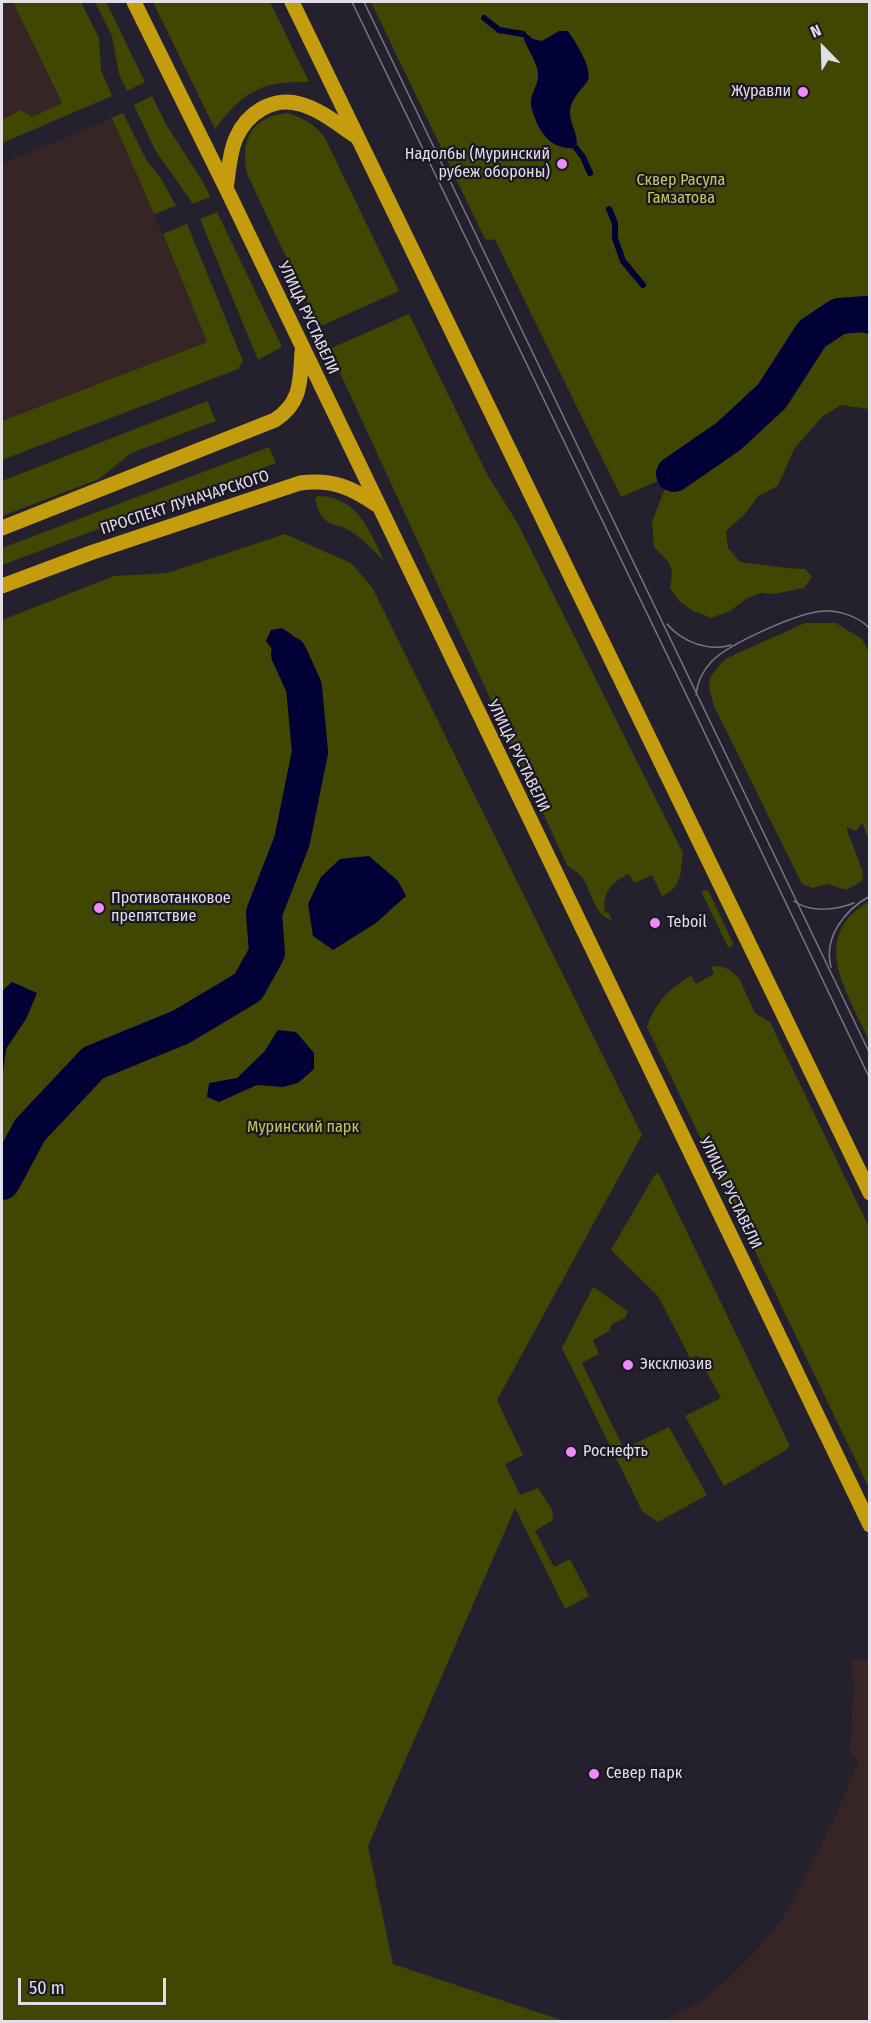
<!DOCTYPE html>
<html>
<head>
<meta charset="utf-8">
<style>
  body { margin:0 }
  #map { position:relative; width:871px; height:2023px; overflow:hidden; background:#25202d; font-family:"Fira Sans Condensed",sans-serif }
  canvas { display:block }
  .frame { position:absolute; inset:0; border:3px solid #e2dfe9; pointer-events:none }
  .north { position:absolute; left:793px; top:18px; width:60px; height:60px; -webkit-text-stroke:4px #1b1723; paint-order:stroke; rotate:337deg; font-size:16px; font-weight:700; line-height:24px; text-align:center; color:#e2dfe9 }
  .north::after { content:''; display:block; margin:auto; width:21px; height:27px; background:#e2dfe9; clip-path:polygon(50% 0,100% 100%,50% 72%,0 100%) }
  .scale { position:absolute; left:18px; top:1978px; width:148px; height:27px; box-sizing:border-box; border:3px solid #e2dfe9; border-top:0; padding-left:8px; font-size:18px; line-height:21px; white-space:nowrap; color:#e2dfe9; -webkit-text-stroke:4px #1b1723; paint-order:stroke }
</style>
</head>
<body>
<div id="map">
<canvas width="871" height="2023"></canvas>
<div class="frame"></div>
<div class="north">N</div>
<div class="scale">50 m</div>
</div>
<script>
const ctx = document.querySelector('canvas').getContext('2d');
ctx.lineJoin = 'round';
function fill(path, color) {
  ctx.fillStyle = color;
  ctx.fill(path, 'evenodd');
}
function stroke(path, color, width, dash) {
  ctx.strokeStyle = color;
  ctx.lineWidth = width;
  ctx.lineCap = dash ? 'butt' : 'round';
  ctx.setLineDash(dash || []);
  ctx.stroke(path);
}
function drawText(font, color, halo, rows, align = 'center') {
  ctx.font = font + ' "Fira Sans Condensed",sans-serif';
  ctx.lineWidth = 4.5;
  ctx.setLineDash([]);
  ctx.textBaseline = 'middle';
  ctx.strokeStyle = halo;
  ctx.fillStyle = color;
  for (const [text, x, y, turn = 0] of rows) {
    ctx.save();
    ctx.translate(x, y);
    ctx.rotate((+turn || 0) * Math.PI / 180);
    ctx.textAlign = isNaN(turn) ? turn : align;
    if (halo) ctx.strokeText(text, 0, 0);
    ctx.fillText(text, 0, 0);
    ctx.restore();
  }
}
fill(new Path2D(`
  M2,2H13L62,103L32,117L21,111L2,120Z
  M112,118L154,214L207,342L2,421V164Z
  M853,1658L870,1661L869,2021H663L701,2002L728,1979L756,1951L788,1910L837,1813L858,1762L850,1751L854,1683L850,1674Z`), '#372425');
fill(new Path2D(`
  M13,2H81L99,38L101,70L112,96L2,143V120L21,110L32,117L62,103Z
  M95,2H106L145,82L127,91L119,74L112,36Z
  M153,2H270L309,82C261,81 244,91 215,129Z
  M371,2H869V316L866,314L839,316L812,334L772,396L729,436L674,474L621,497L495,240L485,239Z
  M152,96L167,126L203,182L210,197L193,204L155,150L134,105Z
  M123,113L147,161L162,180L176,206L154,214L112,118Z
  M288,113C304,118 313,124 324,136L399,291L319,327L247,174C240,139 251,117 288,113Z
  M217,212L282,347L258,360L200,219Z
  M187,224L243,361L238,369L2,460V421L207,342L163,234Z
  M409,314L488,476L517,522L683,853C680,873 683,887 662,896L652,875L634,883L629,874C611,882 602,893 605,913L608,912L612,920C595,917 591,890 582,877C578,872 571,869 567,865L329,349Z
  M864,321L869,324V409L841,405L823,416L794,449L778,486L758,496L745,514L726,531L728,548L740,562C762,564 783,569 805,569L812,577L804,588L774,594L761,593L746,599L730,611L711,618L693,611L679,601L670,588C675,565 670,563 654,547L652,522L664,491L682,474L731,441L777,399L817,336L840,324Z
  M207,401L216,421L131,453L99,479L2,516V481Z
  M269,447L276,463L2,565V548Z
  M318,496C357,496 370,531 384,561C375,552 366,542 355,534C335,519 323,532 315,499Z
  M285,534L351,563L372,587L642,1135L497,1400L523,1455L505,1464L520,1495L538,1488L552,1509L553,1520L535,1531L554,1567L570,1559L589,1596L565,1609L515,1508L368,1846L393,1964L564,2021L2,2022V620L114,576L167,573Z
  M805,623H836L862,639L869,652V840L862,823L856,831L846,827L863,872L862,881L846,890L827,884L813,888L802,884L714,706L709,688L710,677L725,659Z
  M708,890L733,943L731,947H728L701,891Z
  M869,902V1040C848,994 807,936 869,902Z
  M719,966L728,969L739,978L755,1013L770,1022L869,1227V1488L647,1027C654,1004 670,987 691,976L696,984L714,974L711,967Z
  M658,1172L790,1446L783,1452L724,1486L685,1416L721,1398L698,1356L690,1358L658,1296L611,1250L654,1176Z
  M593,1287L628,1311L625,1318L612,1324L609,1331L593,1340L599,1354L582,1363L624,1449L669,1427L707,1495L658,1522L642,1511L562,1348Z`), '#414600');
fill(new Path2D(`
  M559,31H568C575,41 595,72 587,82C580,91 571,99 570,111C569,123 580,136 576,148C555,150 542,138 535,118C533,113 530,106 531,100C532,91 539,84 538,73C537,60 525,48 523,34H527L533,39L542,41Z
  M282,628C286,631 291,633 294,637C305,649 307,672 304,687L283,665L266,641L271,630Z
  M369,856L398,881L406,896L376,923L333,950L313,936L308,904L321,877L340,859Z
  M12,982L37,993L26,1019L6,1049L2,1081V991Z
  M278,1030L296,1032L314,1053V1069L298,1083L283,1087L257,1085L219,1102L207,1097L209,1083L237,1078L264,1052Z`), '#000037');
stroke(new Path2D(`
  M484,18L499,30L523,34
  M576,148L583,157L590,173
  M609,209L615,223V238L623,261L643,285`), '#000037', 6);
stroke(new Path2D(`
  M674,474L729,436L772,396L812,334L839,316L866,314L870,316
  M2,1182L30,1130L93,1063L181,1027L248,987L267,953L264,913L292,841L310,752L304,687L289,654`), '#000037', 36);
stroke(new Path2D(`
  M134,2L226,188L870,1525
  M292,2L870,1193
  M226,188C229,172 229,153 236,138C247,113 273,96 300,104C320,109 340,126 357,137
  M2,528L275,420C302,402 300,381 302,352
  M2,586L93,552L300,483C332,479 351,487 377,505`), '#c49d0f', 15);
stroke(new Path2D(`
  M352,2L698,719L870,1079
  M364,2L870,1054
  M667,624C682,642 709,652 731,645
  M696,695C697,683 703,671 711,662C728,644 799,612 824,611C839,610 860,617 870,629
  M794,901C810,913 836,910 854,903
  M831,967C823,937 845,910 870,896`), '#7b7782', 1.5);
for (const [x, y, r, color] of [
  [803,92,6,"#ef8bf7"],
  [562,164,6,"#ef8bf7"],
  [99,908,6,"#ef8bf7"],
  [655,923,6,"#ef8bf7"],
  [628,1365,6,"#ef8bf7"],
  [571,1452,6,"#ef8bf7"],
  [594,1774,6,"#ef8bf7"]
]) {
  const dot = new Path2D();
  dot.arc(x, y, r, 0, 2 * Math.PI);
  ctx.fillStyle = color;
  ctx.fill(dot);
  stroke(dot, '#1b1723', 2);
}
drawText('16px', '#e2dfe9', '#1b1723', [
  ["Журавли",791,92,"right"],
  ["Надолбы (Муринский",550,155,"right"],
  ["рубеж обороны)",550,173,"right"],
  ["Противотанковое",111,899],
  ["препятствие",111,917],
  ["Teboil",667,923],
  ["Эксклюзив",640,1365],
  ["Роснефть",583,1452],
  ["Север парк",606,1774]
], 'left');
drawText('16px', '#c1cc5b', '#1b1723', [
  ["Сквер Расула",681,181],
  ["Гамзатова",681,199],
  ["Муринский парк",303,1128]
]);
drawText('16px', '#e2dfe9', '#1b1723', [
  ["УЛИЦА РУСТАВЕЛИ",308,318,65],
  ["ПРОСПЕКТ ЛУНАЧАРСКОГО",185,503,-18],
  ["УЛИЦА РУСТАВЕЛИ",518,756,64],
  ["УЛИЦА РУСТАВЕЛИ",730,1193,64]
]);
</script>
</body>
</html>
